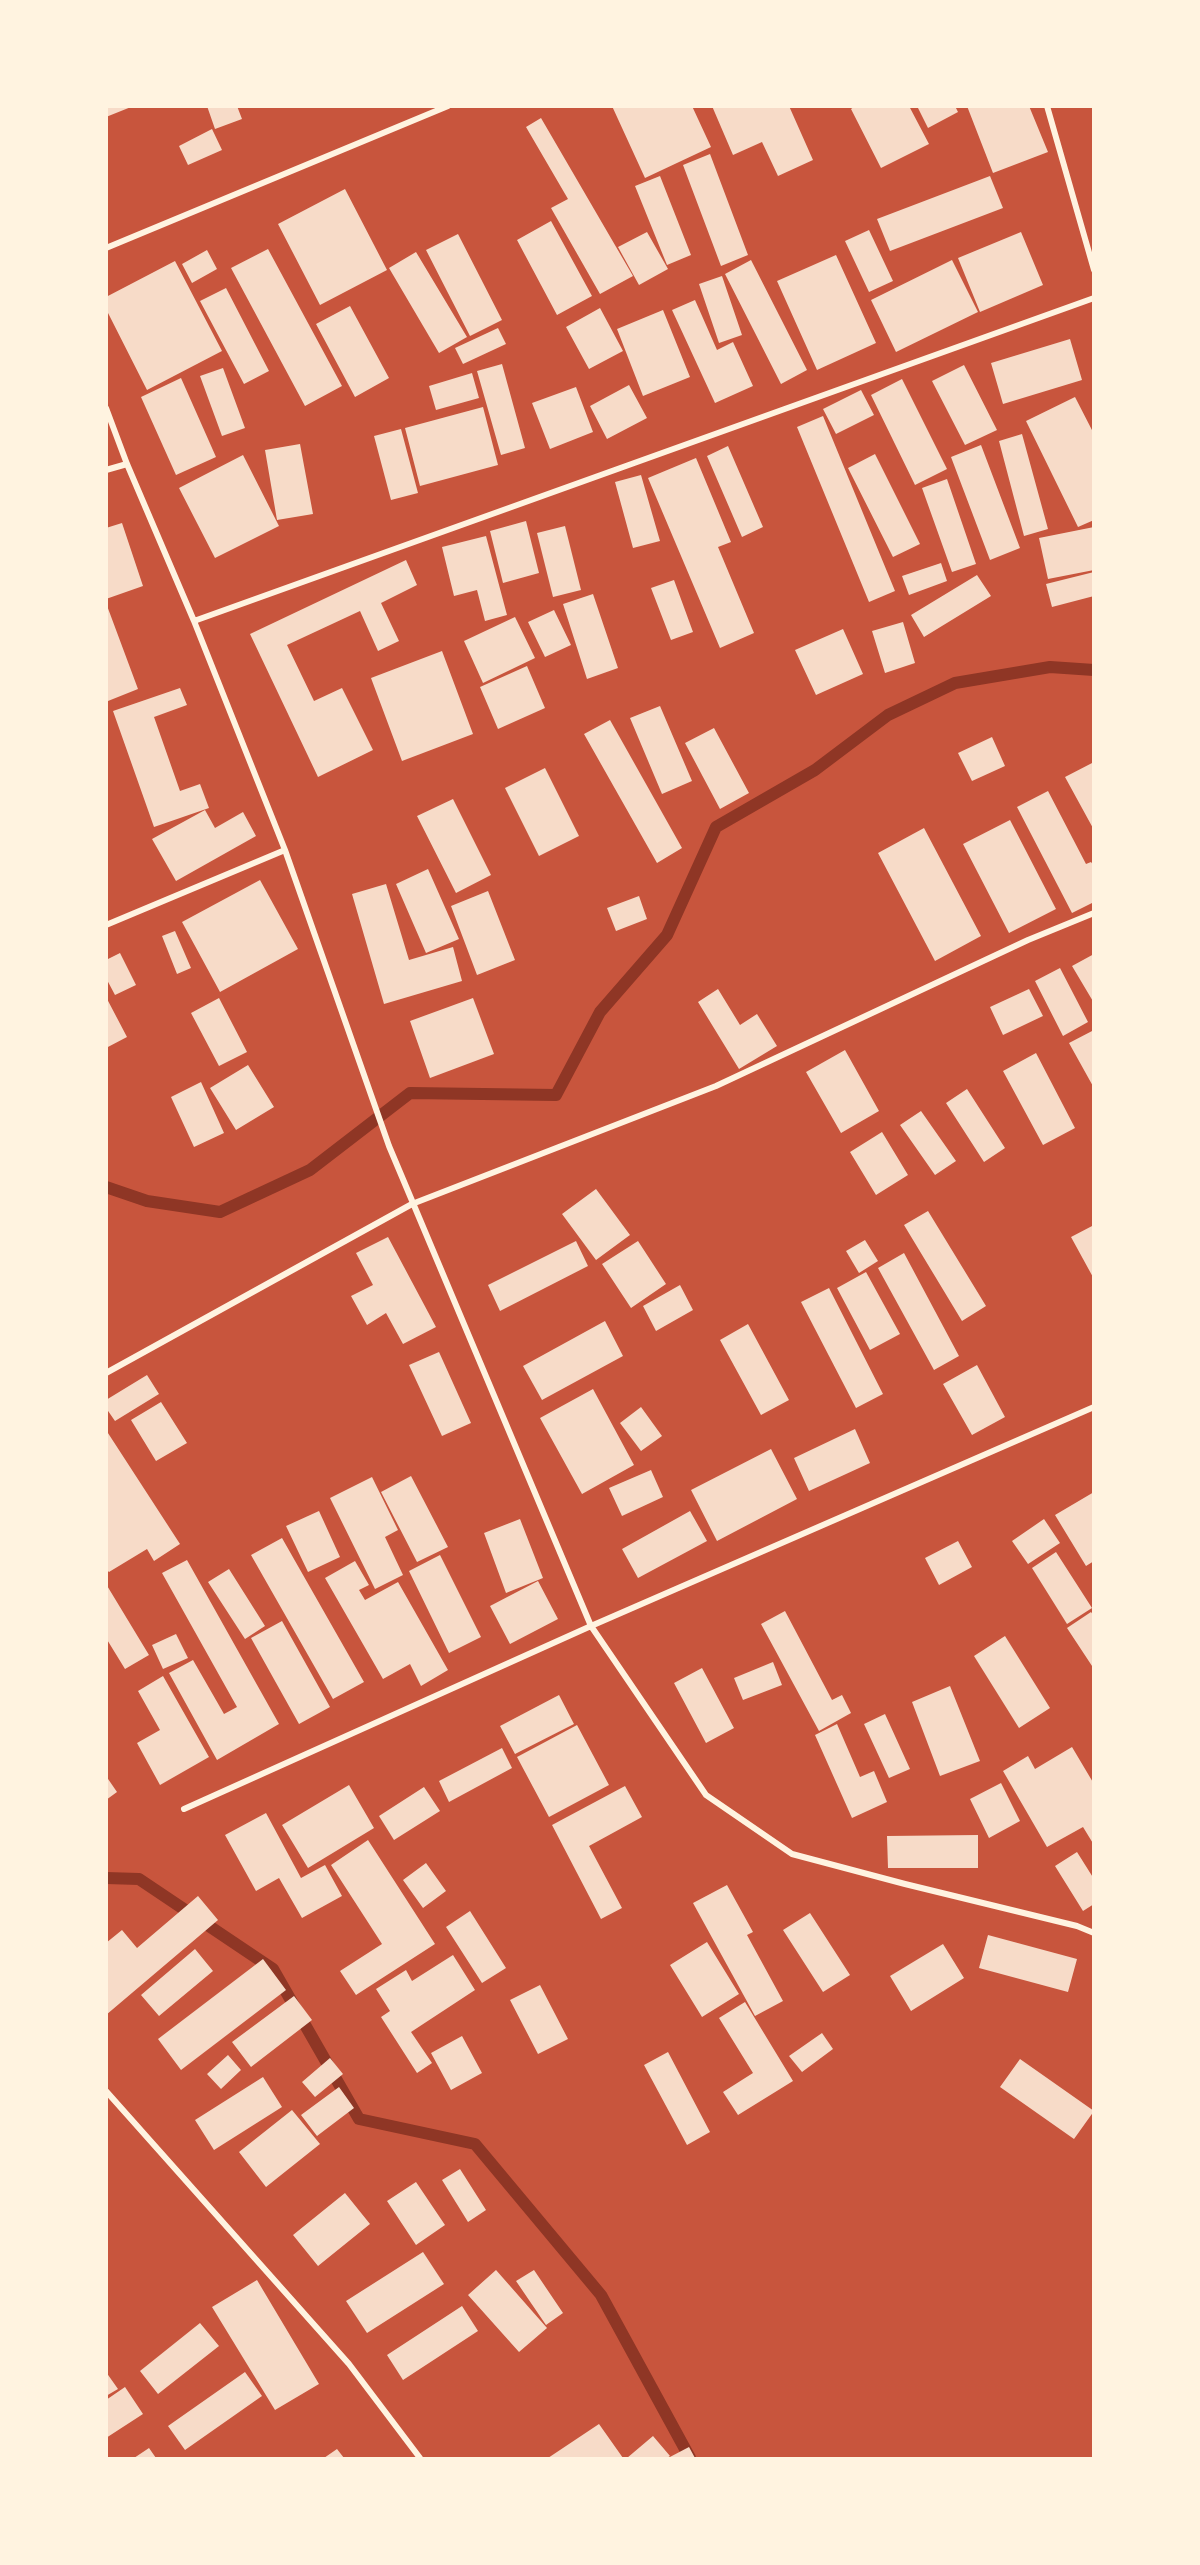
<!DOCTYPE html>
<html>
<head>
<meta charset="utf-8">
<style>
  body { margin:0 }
  #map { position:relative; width:1200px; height:2565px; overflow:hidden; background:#c8553d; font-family:Lora,serif }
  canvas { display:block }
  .frame { position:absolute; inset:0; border:108px solid #fff3e0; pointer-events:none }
</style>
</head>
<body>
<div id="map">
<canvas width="1200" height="2565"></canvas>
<div class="frame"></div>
</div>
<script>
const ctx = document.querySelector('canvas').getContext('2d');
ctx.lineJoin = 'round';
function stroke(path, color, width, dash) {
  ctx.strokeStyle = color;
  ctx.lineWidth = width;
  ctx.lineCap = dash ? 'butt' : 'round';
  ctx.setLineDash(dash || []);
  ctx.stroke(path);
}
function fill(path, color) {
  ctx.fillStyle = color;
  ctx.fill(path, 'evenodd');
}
stroke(new Path2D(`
  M106,1187L147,1201L220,1212L310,1170L410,1093L556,1095L600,1012L667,935L716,827L815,770L888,715L955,683L1050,667L1094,670
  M106,1878L139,1879L273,1969L359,2119L475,2144L601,2295L690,2458`), '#8f3625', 12);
fill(new Path2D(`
  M106,106H131V107L106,117Z
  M207,106H237L242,119L215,129Z
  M612,106H692L711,147L645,178Z
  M712,106H789L813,160L778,176L762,142L733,155Z
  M855,106H909L929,144L881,168L851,109Z
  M917,106H955L958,112L928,128Z
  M967,106H1029L1048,152L993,173Z
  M541,118L633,276L600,294L551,208L568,199L526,127Z
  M212,129L222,150L188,165L179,146Z
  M710,154L748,255L721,266L683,165Z
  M660,176L691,255L667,265L635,186Z
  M990,176L1003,208L890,251L877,219Z
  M345,189L387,270L320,305L278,224Z
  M551,221L592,296L557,315L517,240Z
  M869,230L893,281L869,292L845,241Z
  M647,232L668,269L639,285L618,247Z
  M1021,232L1043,285L980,312L958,258Z
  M458,234L502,320L470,336L426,250Z
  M268,249L342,386L305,406L231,268Z
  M207,250L217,269L192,283L182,264Z
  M416,252L467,337L439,353L389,268Z
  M836,255L876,343L817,370L777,281Z
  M751,260L807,370L781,384L725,274Z
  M952,260L978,312L896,352L871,300Z
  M175,261L222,351L147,390L106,309V297Z
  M722,276L742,335L719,343L699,284Z
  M226,288L269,371L244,384L200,301Z
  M695,300L717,350L733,342L753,386L715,403L672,310Z
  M350,306L389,378L355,397L316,324Z
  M600,308L623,351L589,369L566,327Z
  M663,310L690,377L643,396L617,329Z
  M498,328L506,344L463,364L455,348Z
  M1070,339L1082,380L1003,404L991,363Z
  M502,364L525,448L501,455L477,371Z
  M964,365L997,430L965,445L932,381Z
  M223,368L245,428L222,436L200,376Z
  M472,373L479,398L436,410L429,386Z
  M181,378L216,457L176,475L141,397Z
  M902,379L947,469L915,485L871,395Z
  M629,385L647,418L607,439L590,406Z
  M576,387L593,432L550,449L532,403Z
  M861,390L874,415L836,434L823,409Z
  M1075,397L1094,434V520L1078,527L1026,421Z
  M483,407L498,465L420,486L405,428Z
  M823,416L895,591L869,602L797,427Z
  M401,429L418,493L391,500L374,436Z
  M1022,434L1048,529L1024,536L999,441Z
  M300,444L313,514L277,520L265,450Z
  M981,445L1020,548L990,560L951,457Z
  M728,446L763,527L742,537L707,456Z
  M875,454L920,544L893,557L848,468Z
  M243,455L279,526L215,558L179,488Z
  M696,458L731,542L718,547L754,633L720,648L648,478Z
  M641,475L660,541L633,548L615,482Z
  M947,479L976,564L952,572L922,488Z
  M526,521L539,573L503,583L490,531Z
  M122,523L143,586L106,599V528Z
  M565,526L581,590L553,597L537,533Z
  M1094,527V570L1048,579L1039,538Z
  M486,536L507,615L485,621L477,590L454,596L442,547Z
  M406,560L417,585L381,603L399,641L378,651L360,611L287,645L314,701L342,688L373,750L318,777L250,634Z
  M941,563L947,581L909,595L902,576Z
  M1094,572V596L1052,607L1046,584Z
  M977,575L991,596L924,637L911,615Z
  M674,580L693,632L671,640L651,588Z
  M593,594L618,668L587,679L563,604Z
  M106,603L138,689L108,701L106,696Z
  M554,610L571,645L545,657L528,622Z
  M515,617L535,658L483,683L464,641Z
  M903,622L915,663L885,673L872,631Z
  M843,629L863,674L816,695L795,650Z
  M442,651L473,734L402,761L371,678Z
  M527,666L545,708L498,729L480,687Z
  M180,688L187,705L154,717L180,791L200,784L209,808L154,827L113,711Z
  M660,706L692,781L662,794L630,718Z
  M610,720L682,848L657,863L584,734Z
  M714,728L749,793L720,809L685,743Z
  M992,737L1005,766L972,781L958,753Z
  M1094,762V830L1065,777Z
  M545,768L579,836L539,856L505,788Z
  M1048,791L1086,864L1091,862L1094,866V902L1072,913L1017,807Z
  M453,799L491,875L456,893L417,816Z
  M205,810L215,828L243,812L256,836L176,881L152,839Z
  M1010,820L1056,909L1009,933L963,844Z
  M924,828L981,936L935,961L878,853Z
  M428,869L459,939L426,953L396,884Z
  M260,880L298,949L220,992L182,922Z
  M386,884L409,960L453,947L462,981L384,1004L352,894Z
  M488,891L515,960L477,975L451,906Z
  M639,896L647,919L616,931L607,908Z
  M175,931L191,968L177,974L162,936Z
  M120,953L136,985L115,995L106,978V960Z
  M1094,954V1003L1072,966Z
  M1060,968L1088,1022L1063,1036L1035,981Z
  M718,989L740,1025L757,1014L777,1046L739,1069L698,1002Z
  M1029,989L1043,1016L1003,1035L990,1007Z
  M106,997L127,1037L106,1048Z
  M219,998L247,1052L219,1066L191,1013Z
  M473,998L494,1054L430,1078L410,1021Z
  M1094,1030V1088L1069,1043Z
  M845,1050L879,1111L841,1133L806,1072Z
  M1036,1053L1075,1128L1043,1145L1003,1071Z
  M248,1065L274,1107L236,1130L210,1088Z
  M201,1082L224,1133L194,1147L171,1097Z
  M967,1089L1005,1148L984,1162L946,1103Z
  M921,1111L956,1161L935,1175L900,1125Z
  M882,1132L908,1175L876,1195L850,1152Z
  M596,1189L630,1235L596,1260L562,1214Z
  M928,1211L986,1306L962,1321L904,1225Z
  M1094,1225V1279L1071,1237Z
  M388,1237L436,1327L403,1344L386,1313L367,1325L351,1296L373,1285L356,1253Z
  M865,1240L878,1261L859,1273L846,1251Z
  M576,1241L588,1266L500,1311L488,1285Z
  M638,1241L666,1284L631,1308L602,1264Z
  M904,1253L959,1356L934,1370L878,1268Z
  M866,1272L900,1334L870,1350L837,1288Z
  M680,1285L693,1310L656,1331L643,1306Z
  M829,1288L883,1394L856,1408L801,1302Z
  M605,1321L623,1356L542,1400L523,1366Z
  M748,1324L789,1400L761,1415L720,1340Z
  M439,1352L471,1423L442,1436L409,1365Z
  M977,1365L1005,1417L972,1435L943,1384Z
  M147,1375L159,1394L115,1421L106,1408V1400Z
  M593,1389L634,1465L582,1494L540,1418Z
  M161,1402L187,1443L156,1461L131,1420Z
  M641,1407L662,1436L641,1451L620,1423Z
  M855,1429L870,1463L809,1491L794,1458Z
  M106,1430L180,1544L154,1561L147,1549L109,1572L106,1569Z
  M771,1449L797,1499L717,1541L691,1490Z
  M651,1470L663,1497L622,1516L609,1488Z
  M411,1476L448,1547L417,1562L381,1492Z
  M372,1477L398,1530L385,1537L403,1575L375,1589L330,1498Z
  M1094,1492V1561L1086,1566L1055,1515Z
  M319,1511L340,1557L308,1572L286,1526Z
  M690,1511L707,1541L638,1578L622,1549Z
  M520,1519L543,1578L506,1593L484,1533Z
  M1044,1519L1060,1543L1028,1564L1012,1541Z
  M282,1538L364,1682L333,1699L251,1555Z
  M958,1541L972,1567L939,1585L925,1558Z
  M1056,1552L1092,1608L1067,1624L1032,1568Z
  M440,1555L481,1637L449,1653L409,1571Z
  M187,1560L279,1724L217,1760L169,1673L193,1660L224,1714L237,1707L162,1573Z
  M355,1561L369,1585L359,1590L365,1600L398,1582L448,1670L421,1686L410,1664L383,1679L325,1578Z
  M229,1569L265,1626L245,1639L208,1582Z
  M538,1581L558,1619L510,1644L490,1606Z
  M106,1584L149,1655L125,1669L106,1638Z
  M785,1611L832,1700L842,1695L851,1713L819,1731L761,1624Z
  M1091,1612L1094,1616V1669L1067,1628Z
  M282,1621L330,1707L299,1724L251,1638Z
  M176,1634L188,1658L163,1669L152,1645Z
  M1005,1636L1050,1708L1019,1728L974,1656Z
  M773,1662L782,1685L743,1700L734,1678Z
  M702,1668L734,1728L706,1743L674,1683Z
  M163,1676L209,1757L160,1785L137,1743L160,1730L138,1691Z
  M950,1686L980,1761L940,1776L912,1702Z
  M559,1695L574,1724L515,1754L500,1726Z
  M885,1714L910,1769L889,1778L864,1724Z
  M837,1724L860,1777L874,1771L887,1802L852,1818L815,1735Z
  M577,1725L609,1785L549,1817L517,1757Z
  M1072,1747L1094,1784V1845L1083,1827L1047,1847L1003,1771L1028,1756L1035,1769Z
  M502,1748L512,1768L449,1802L439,1781Z
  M106,1776L117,1792L106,1800Z
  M1001,1783L1020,1821L989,1838L970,1799Z
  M349,1785L374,1828L308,1868L282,1825Z
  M625,1786L642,1817L589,1846L622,1908L601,1919L552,1825Z
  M424,1787L440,1811L394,1840L379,1816Z
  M266,1813L301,1878L325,1865L342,1896L302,1918L279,1878L256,1891L225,1835Z
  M978,1835V1868H888L887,1836Z
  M368,1840L435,1944L356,1995L340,1971L382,1944L331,1865Z
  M1077,1852L1094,1879V1904L1083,1911L1055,1866Z
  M426,1863L446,1891L423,1908L403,1880Z
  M727,1885L753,1932L747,1935L783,2001L755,2016L693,1903Z
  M198,1896L218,1920L106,2015V1943L122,1930L137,1948Z
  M470,1911L506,1968L482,1983L446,1927Z
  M810,1913L850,1975L823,1992L783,1930Z
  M988,1935L1077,1959L1068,1992L979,1968Z
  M707,1942L739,1994L702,2017L670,1965Z
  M943,1944L964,1978L911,2011L890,1976Z
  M195,1949L213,1971L159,2016L141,1995Z
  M453,1955L475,1990L411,2032L432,2063L417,2073L381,2017L390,2011L376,1989L406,1970L412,1981Z
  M263,1959L286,1990L181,2070L158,2039Z
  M540,1985L568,2039L538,2054L510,2000Z
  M294,1996L312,2020L251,2067L232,2042Z
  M745,2002L793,2081L738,2115L723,2092L753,2073L719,2018Z
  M822,2033L833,2049L802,2072L789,2056Z
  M462,2036L482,2073L451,2090L431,2053Z
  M668,2052L710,2132L687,2145L644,2065Z
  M228,2055L241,2070L221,2089L207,2074Z
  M330,2058L343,2074L315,2097L302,2082Z
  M1020,2059L1094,2111L1074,2139L1000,2087Z
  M263,2077L282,2107L214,2150L195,2120Z
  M339,2087L354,2108L317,2136L301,2115Z
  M292,2110L320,2144L266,2187L239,2152Z
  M460,2169L486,2210L468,2222L442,2180Z
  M416,2182L445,2225L416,2245L387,2201Z
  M345,2193L370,2224L318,2266L293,2235Z
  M423,2252L444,2284L367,2333L346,2301Z
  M496,2270L547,2328L519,2352L468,2295Z
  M534,2270L563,2313L546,2325L516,2281Z
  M257,2280L319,2384L275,2410L212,2307Z
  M462,2306L478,2331L403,2380L387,2355Z
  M200,2323L219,2346L158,2394L140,2371Z
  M106,2372L118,2389L106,2396Z
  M245,2372L262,2396L185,2450L168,2426Z
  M125,2387L143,2414L106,2438V2400Z
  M599,2424L623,2458H548Z
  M653,2436L670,2456L667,2458H627Z
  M689,2447L695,2458H668Z
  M149,2448L156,2458H134Z
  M337,2449L344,2458H324Z`), '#f7dbc8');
stroke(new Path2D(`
  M1047,106L1094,270
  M106,248L448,106
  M106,408L127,464L194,621L285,850L389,1146L591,1626L706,1795L792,1854L905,1884L1077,1926L1094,1933
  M106,470L127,464
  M194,621L1094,298
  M106,925L285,850
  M106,1373L412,1204L716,1086L1028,940L1094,913
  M184,1809L591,1626L1094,1407
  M106,2091L349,2364L420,2458`), '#fff3e0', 6);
</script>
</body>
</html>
